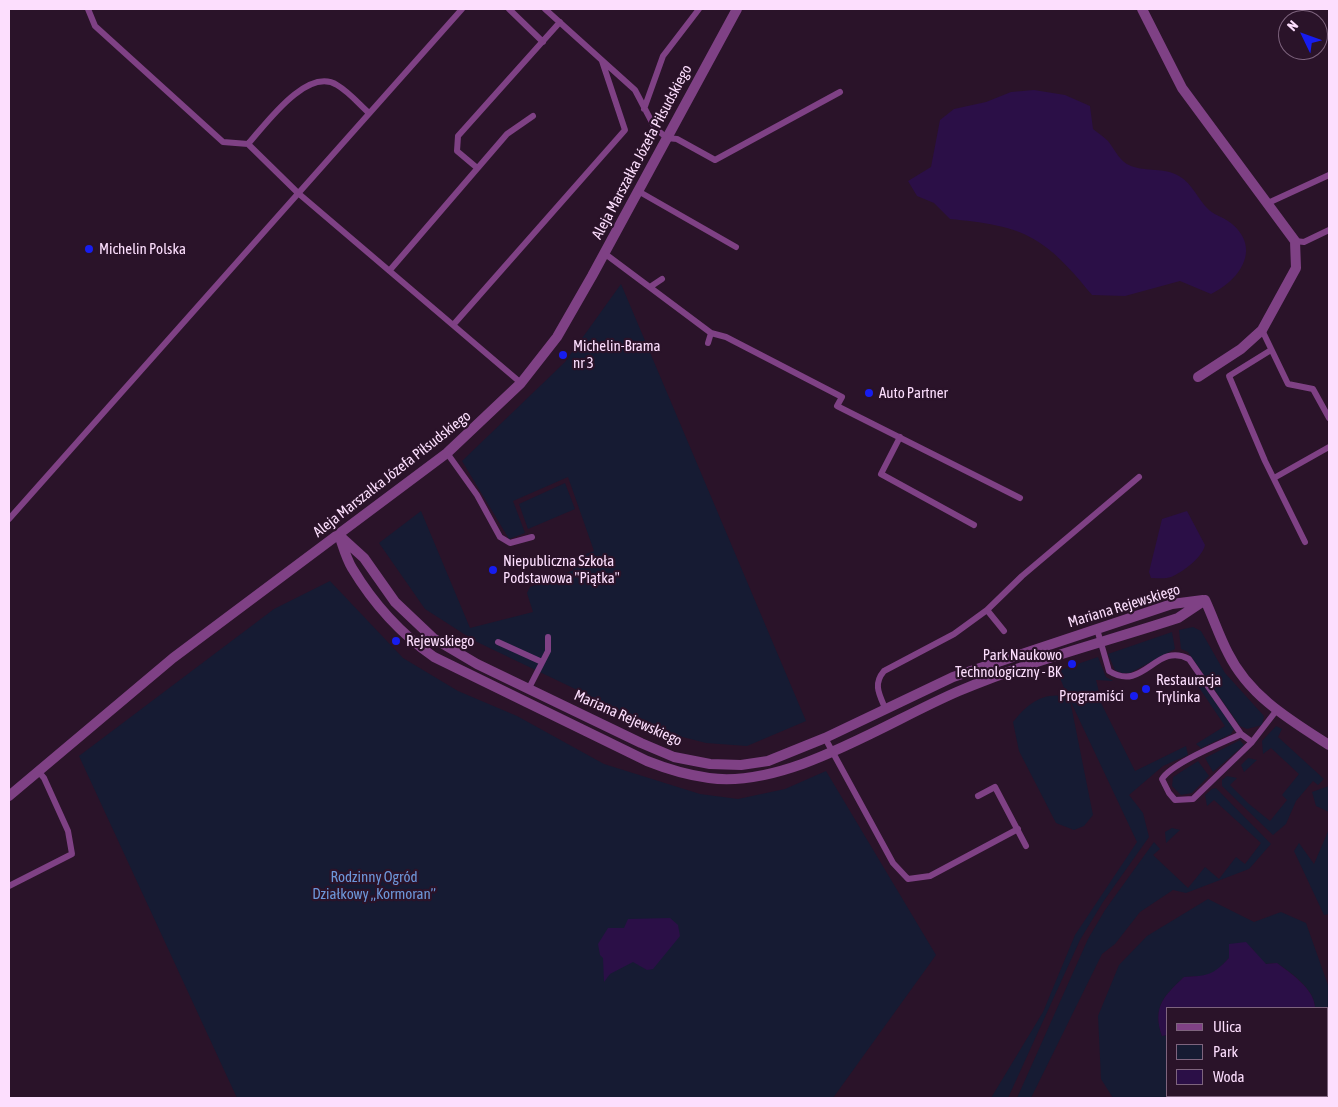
<!DOCTYPE html>
<html>
<head>
<meta charset="utf-8">
<style>
  body { margin:0 }
  #map { position:relative; width:1338px; height:1107px; overflow:hidden; background:#2a1329; font-family:"Asap Condensed",sans-serif }
  canvas { display:block }
  .frame { position:absolute; inset:0; border:10px solid #fcdefd; pointer-events:none }
  .legend { position:absolute; left:1166px; top:1007px; width:162px; height:90px; box-sizing:border-box; background:#2a1329; border:1px solid #7e647e; margin:0; padding:6px 9px; list-style:none; font-size:15px; color:#fcdefd }
  .legend li { display:flex; align-items:center; gap:10px; height:25px }
  .legend b { width:25px; border:1px solid #7e647e }
  .north { position:absolute; left:1278px; top:10px; width:50px; height:50px; box-sizing:border-box; background:#2a1329; border:1px solid #7e647e; border-radius:50%; rotate:312deg; font-size:14px; font-weight:700; line-height:20px; text-align:center; color:#fcdefd }
  .north::after { content:''; display:block; margin:auto; width:18px; height:22px; background:#171def; clip-path:polygon(50% 0,100% 100%,50% 72%,0 100%) }
</style>
</head>
<body>
<div id="map">
<canvas width="1338" height="1107"></canvas>
<div class="frame"></div>
<ul class="legend">
<li><b style="height:6px;background:#7f4185"></b>Ulica</li>
<li><b style="height:14px;background:#161b33"></b>Park</li>
<li><b style="height:14px;background:#2b0f47"></b>Woda</li>
</ul>
<div class="north">N</div>
</div>
<script>
const ctx = document.querySelector('canvas').getContext('2d');
ctx.lineJoin = 'round';
function fill(path, color) {
  ctx.fillStyle = color;
  ctx.fill(path, 'evenodd');
}
function stroke(path, color, width, dash) {
  ctx.strokeStyle = color;
  ctx.lineWidth = width;
  ctx.lineCap = dash ? 'butt' : 'round';
  ctx.setLineDash(dash || []);
  ctx.stroke(path);
}
function drawText(font, color, halo, rows, align = 'center') {
  ctx.font = font + ' "Asap Condensed",sans-serif';
  ctx.lineWidth = 4.5;
  ctx.setLineDash([]);
  ctx.textBaseline = 'middle';
  ctx.strokeStyle = halo;
  ctx.fillStyle = color;
  for (const [text, x, y, turn = 0] of rows) {
    ctx.save();
    ctx.translate(x, y);
    ctx.rotate((+turn || 0) * Math.PI / 180);
    ctx.textAlign = isNaN(turn) ? turn : align;
    if (halo) ctx.strokeText(text, 0, 0);
    ctx.fillText(text, 0, 0);
    ctx.restore();
  }
}
fill(new Path2D(`
  M621,284L806,721L747,746L706,743L667,733L475,641L425,609L379,543L421,511L470,628L533,612L527,593L530,587L574,570L571,560L594,551L568,477L513,501L525,533L509,539L462,461L565,362Z
  M565,483L575,509L528,529L519,504Z
  M330,581L403,658L458,691L517,716L604,764L700,794L738,799L785,789L826,771L936,955L833,1098H237L79,756L274,609Z
  M1193,627L1201,631L1225,673L1264,716L1262,725L1247,729L1240,726L1188,652L1181,649L1179,630Z
  M1172,632L1175,649L1130,673H1122L1115,670L1108,654Z
  M1098,657L1106,677L1113,681L1096,680L1099,692L1097,695L1135,771L1186,746L1188,755L1163,766L1129,795L1143,813L1149,837L1103,902L1080,940L1008,1098H991L1043,1012L1075,935L1137,842L1070,700L1093,815L1084,826L1074,830L1056,823L1019,751L1013,722C1028,703 1044,691 1068,697L1057,671Z
  M1196,674L1234,729L1231,734L1201,748L1196,744L1225,726L1192,677Z
  M1276,726L1282,729L1278,737L1324,779L1318,785L1313,781L1296,801L1286,824L1273,835L1222,786V780L1227,776L1237,778L1230,785L1249,804L1270,821L1287,800L1282,795L1299,774L1271,748L1263,754L1262,741Z
  M1240,740L1244,745L1213,772L1205,758Z
  M1248,758L1257,760L1244,772L1241,765Z
  M1198,761L1209,776L1192,793L1181,795L1172,786L1173,777Z
  M1329,786V812L1316,806L1312,792Z
  M1216,788L1271,844L1249,869L1186,893L1173,890L1140,912L1115,944L1102,954L1031,1098H1017L1088,939L1105,910L1154,842L1160,849L1153,855L1188,888L1205,867L1219,879L1236,857L1245,864L1261,843L1214,800L1207,806L1205,795L1212,789Z
  M1172,828L1180,830L1166,843L1165,832Z
  M1329,829V914L1324,915L1294,851L1299,843L1314,864Z
  M1208,899L1254,922L1281,912L1306,923L1329,988V1098H1113L1101,1079L1098,1016L1119,965L1147,936ZM1252,948L1260,960L1266,964L1277,963C1291,973 1315,989 1315,1008H1327V1096H1167V1035L1162,1036C1152,1007 1164,996 1184,977L1203,976L1215,973L1229,958Z`), '#161b33');
fill(new Path2D(`
  M1034,90L1065,95L1090,106L1093,129C1098,133 1104,137 1108,141C1116,151 1119,161 1131,166C1147,172 1164,167 1179,176C1193,184 1198,200 1209,210C1216,216 1226,218 1232,224C1262,249 1239,281 1211,294L1180,281L1125,296L1092,295C1077,277 1060,256 1040,243C1014,225 980,222 950,219L934,203L917,196L908,181L931,167L940,120L954,109L986,102L1011,92Z
  M1187,511L1205,545C1202,558 1183,572 1171,577C1166,579 1157,578 1151,578L1149,572L1162,519Z
  M670,918L678,925L680,936L653,969L647,970L633,962L610,974L604,982L603,958L600,955L598,944L608,928H624L628,919Z
  M1246,942L1266,964L1277,963C1290,973 1315,989 1315,1008H1167V1035L1162,1036C1152,1007 1164,996 1184,977C1208,976 1213,975 1229,958V944Z`), '#2b0f47');
stroke(new Path2D(`
  M88,9L95,26L223,142L248,144L298,193L521,383
  M509,9L543,42
  M545,9L635,90L655,128L667,138L677,139L715,160L840,92
  M644,109L663,56L699,9
  M248,144C265,125 307,66 337,85C349,92 359,104 369,113
  M476,167L457,151L458,136L560,22
  M638,191L736,247
  M1268,203L1329,175
  M1295,241L1304,242L1329,230
  M604,253L711,333L726,337L842,397L837,406L1020,498
  M390,270L507,134L533,116
  M650,287L662,279
  M454,324L625,130L602,61
  M1262,330L1288,384L1313,389L1329,418
  M708,343L711,333
  M1271,350L1229,376L1265,461L1305,542
  M900,437L881,474L974,525
  M447,453L477,495L500,537L510,543L532,537
  M1274,478L1329,447
  M9,519L462,9
  M987,610L1004,631
  M1097,629L1109,671C1144,693 1156,641 1189,659L1241,734
  M498,642L542,662
  M529,688L548,651V637
  M885,708C879,694 873,684 884,671L954,634L987,610L1022,576L1139,477
  M825,738L893,863L908,879L930,876L1018,829
  M1252,742L1241,734C1222,743 1172,763 1162,779L1169,793L1175,800L1193,799L1252,742L1276,711
  M978,796L995,787L1026,846
  M9,886L72,854L68,831L44,778L38,771`), '#7f4185', 6);
stroke(new Path2D(`
  M1142,9L1182,88L1295,241L1296,268L1262,330L1241,349L1198,377
  M339,535C343,546 346,558 352,568C373,603 401,634 434,657L647,761C667,769 687,775 709,778C788,789 886,722 959,691C1029,661 1105,642 1178,618L1205,600
  M342,538L364,558L395,602L433,638L477,664L641,743L674,757L710,764L741,765L768,761L825,738L953,677L1172,604L1203,600
  M1205,600C1213,617 1219,636 1228,653C1249,696 1290,720 1329,745`), '#7f4185', 10);
stroke(new Path2D(`
  M9,796L173,658L447,453L521,383L557,337L592,276L737,9`), '#7f4185', 10);
for (const [x, y, r, color] of [
  [89,249,5,"#171def"],
  [563,355,5,"#171def"],
  [869,393,5,"#171def"],
  [493,570,5,"#171def"],
  [396,641,5,"#171def"],
  [1072,664,5,"#171def"],
  [1146,689,5,"#171def"],
  [1134,696,5,"#171def"]
]) {
  const dot = new Path2D();
  dot.arc(x, y, r, 0, 2 * Math.PI);
  ctx.fillStyle = color;
  ctx.fill(dot);
  stroke(dot, '#2a1329', 2);
}
drawText('15px', '#fcdefd', '#2a1329', [
  ["Aleja Marszałka Józefa Piłsudskiego",642,152,-62],
  ["Aleja Marszałka Józefa Piłsudskiego",392,474,-38],
  ["Mariana Rejewskiego",1124,606,-17],
  ["Mariana Rejewskiego",628,718,24]
]);
drawText('15px', '#fcdefd', '#2a1329', [
  ["Michelin Polska",99,249],
  ["Michelin-Brama",573,346],
  ["nr 3",573,363],
  ["Auto Partner",879,393],
  ["Niepubliczna Szkoła",503,561],
  ["Podstawowa \"Piątka\"",503,578],
  ["Rejewskiego",406,641],
  ["Park Naukowo",1062,655,"right"],
  ["Technologiczny - BK",1062,672,"right"],
  ["Restauracja",1156,680],
  ["Trylinka",1156,697],
  ["Programiści",1124,696,"right"]
], 'left');
drawText('15px', '#6d96d9', '#2a1329', [
  ["Rodzinny Ogród",374,877],
  ["Działkowy „Kormoran”",374,894]
]);
</script>
</body>
</html>
